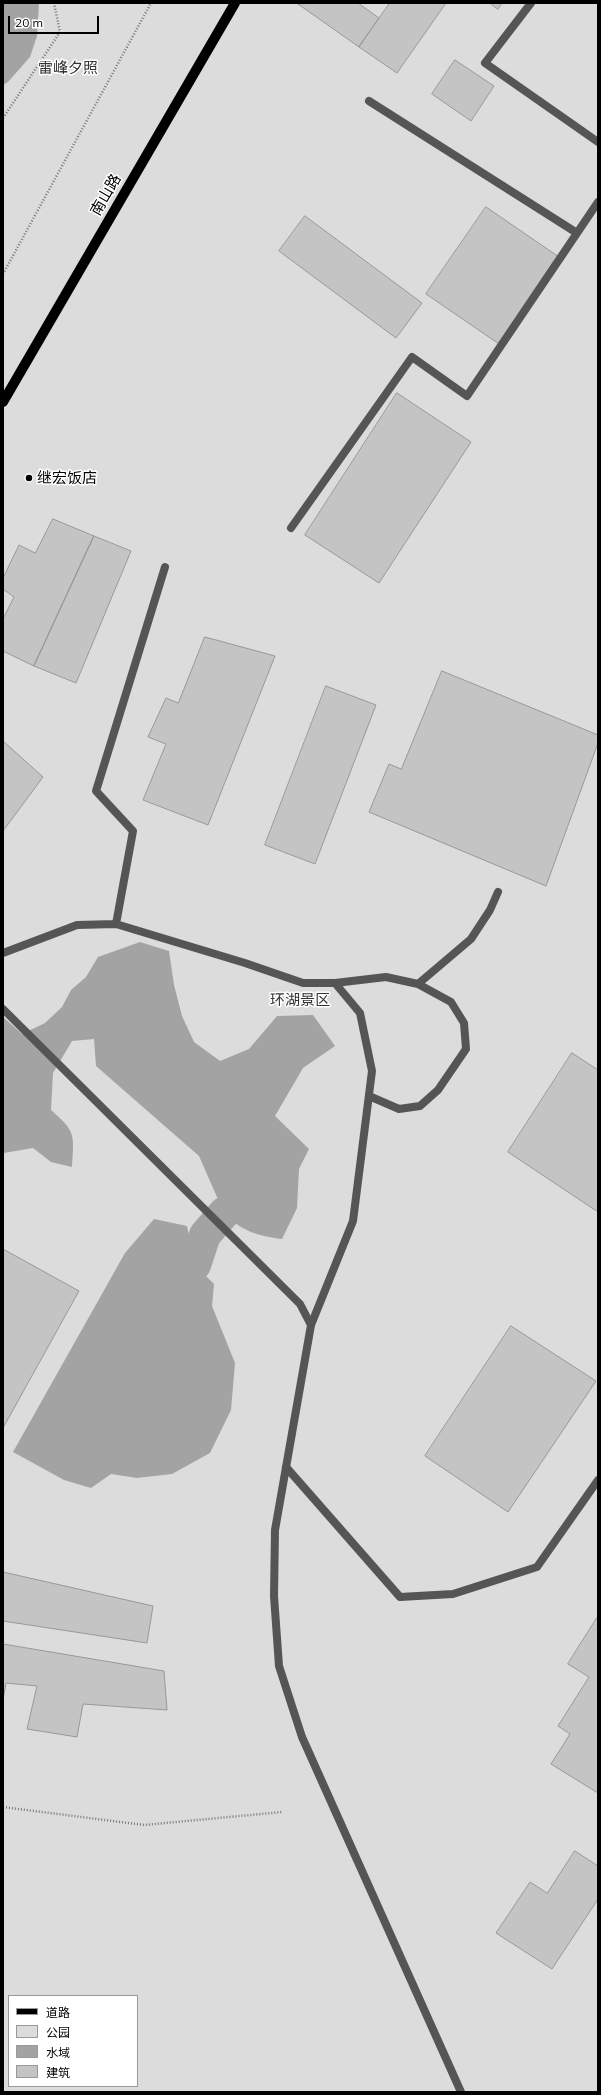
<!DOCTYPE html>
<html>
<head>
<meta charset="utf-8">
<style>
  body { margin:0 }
  #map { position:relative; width:601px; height:2095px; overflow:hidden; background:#fff; font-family:Mulish,"Noto Sans SC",sans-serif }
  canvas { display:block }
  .frame { position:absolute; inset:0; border:4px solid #000; pointer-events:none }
  .legend { position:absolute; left:8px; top:1995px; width:130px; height:92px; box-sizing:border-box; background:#fff; border:1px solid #999; margin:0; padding:5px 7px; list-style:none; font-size:12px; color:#000 }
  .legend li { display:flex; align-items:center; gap:8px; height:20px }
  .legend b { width:20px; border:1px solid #999 }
  .scale { position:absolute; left:8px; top:16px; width:91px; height:18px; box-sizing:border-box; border:2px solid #000; border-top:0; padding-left:5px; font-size:12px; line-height:14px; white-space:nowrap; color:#000; -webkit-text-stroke:3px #fff; paint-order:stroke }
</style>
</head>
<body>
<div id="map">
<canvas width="601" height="2095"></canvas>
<div class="frame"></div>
<ul class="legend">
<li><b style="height:5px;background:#000"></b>道路</li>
<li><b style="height:11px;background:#dcdcdc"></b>公园</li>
<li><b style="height:11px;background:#a3a3a3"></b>水域</li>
<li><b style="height:11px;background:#c4c4c4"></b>建筑</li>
</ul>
<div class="scale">20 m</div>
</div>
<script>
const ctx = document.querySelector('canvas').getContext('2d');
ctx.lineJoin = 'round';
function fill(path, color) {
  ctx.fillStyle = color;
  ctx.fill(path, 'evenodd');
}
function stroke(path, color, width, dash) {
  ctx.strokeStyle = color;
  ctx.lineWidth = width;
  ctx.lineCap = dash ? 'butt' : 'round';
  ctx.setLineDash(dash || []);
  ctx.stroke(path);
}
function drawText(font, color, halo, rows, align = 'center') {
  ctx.font = font + ' Mulish,"Noto Sans SC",sans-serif';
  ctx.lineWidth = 3;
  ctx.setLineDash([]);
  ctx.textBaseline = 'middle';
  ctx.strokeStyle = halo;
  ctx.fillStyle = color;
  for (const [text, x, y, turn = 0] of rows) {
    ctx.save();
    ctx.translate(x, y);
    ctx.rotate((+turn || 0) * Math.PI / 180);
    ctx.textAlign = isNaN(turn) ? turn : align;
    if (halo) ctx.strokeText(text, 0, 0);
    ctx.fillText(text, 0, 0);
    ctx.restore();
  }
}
fill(new Path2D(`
  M3,3H598V2092H3ZM9,1996H137V2086H9Z`), '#dcdcdc');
fill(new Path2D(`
  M3,3H39L37,36L30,57L8,82L3,85Z
  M140,942L169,951L174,985L182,1016L194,1042L220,1061L249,1049L277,1016L313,1015L335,1046L303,1068L275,1116L309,1149L299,1169L297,1208L282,1239C258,1236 241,1231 224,1213L199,1156L96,1066L94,1039L72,1041L53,1073L51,1110C76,1132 74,1134 72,1167L51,1162L33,1148L4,1153L3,1168V1017L22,1034L45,1023L62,1007L71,990L86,977L98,957Z
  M154,1219L187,1226L195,1265L214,1284L212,1306L235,1363L231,1410L210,1453L172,1474L137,1478L111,1474L91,1488L64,1480L13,1452L125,1253Z`), '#a3a3a3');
stroke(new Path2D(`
  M195,1265L205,1235L224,1213`), '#a3a3a3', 32);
const building = new Path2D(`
  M358,3L379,18L359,47L298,4Z
  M390,3H446L397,73L359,47Z
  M490,3H502L498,9Z
  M455,60L494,86L471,121L432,94Z
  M486,207L559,257L499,344L426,294Z
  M305,216L422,303L396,338L279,251Z
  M397,393L471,442L379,583L305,535Z
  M53,519L94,536L34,666L3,651V619L14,597L3,589V578L19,545L35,553Z
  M94,536L131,551L76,683L34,666Z
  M205,637L275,656L208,825L143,800L166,744L148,737L166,698L178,703Z
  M442,671L598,735V743L546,886L369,812L389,764L401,769Z
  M326,686L376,705L315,864L265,845Z
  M3,741L43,777L3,831Z
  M572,1053L598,1070V1212L508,1152Z
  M3,1249L79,1291L3,1428Z
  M511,1326L596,1381L508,1512L425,1456Z
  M3,1572L153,1606L147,1643L3,1621Z
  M598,1616V1793L551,1764L570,1734L558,1726L589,1677L568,1664Z
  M3,1644L164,1671L167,1710L83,1704L77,1737L27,1729L37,1686L6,1683L3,1699Z
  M575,1851L598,1866V1899L552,1969L496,1933L530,1882L547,1893Z`);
fill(building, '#c4c4c4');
stroke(building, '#999', 1);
const primary = new Path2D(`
  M3,402L235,3`);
stroke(primary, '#dbdbdb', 12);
stroke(new Path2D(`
  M3,118L60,32L54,3
  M3,274L151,3
  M3,1807L144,1825L282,1812`), '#777', 2.5, [1, 2]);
stroke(new Path2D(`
  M531,3L485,63L598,142
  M369,101L577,233
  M291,528L412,357L467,396L598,202
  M116,924L133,831L96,791L165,567
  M3,953L77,925L116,924L245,963L303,983H335L360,1013L372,1071L353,1221L311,1325
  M335,983L386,977L418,984L451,1002L464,1023L466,1049L438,1090L420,1106L399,1109L369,1096
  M418,984L471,939L490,910L498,892
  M286,1467L400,1597L453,1594L537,1567L598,1480`), '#555', 8);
stroke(new Path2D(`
  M3,1009L300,1304L311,1325L275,1530L274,1596L279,1666L302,1737L461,2092`), '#555', 8);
stroke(primary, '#000', 10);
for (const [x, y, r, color] of [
  [29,478,4,"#000"]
]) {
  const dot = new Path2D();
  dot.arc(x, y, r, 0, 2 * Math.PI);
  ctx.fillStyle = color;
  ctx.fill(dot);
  stroke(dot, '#fff', 1.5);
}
drawText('15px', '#333', '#fff', [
  ["雷峰夕照",68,68],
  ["环湖景区",300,1000]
]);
drawText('15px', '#000', '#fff', [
  ["南山路",106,195,-60]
]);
drawText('15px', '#000', '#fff', [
  ["继宏饭店",37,478]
], 'left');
</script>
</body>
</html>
